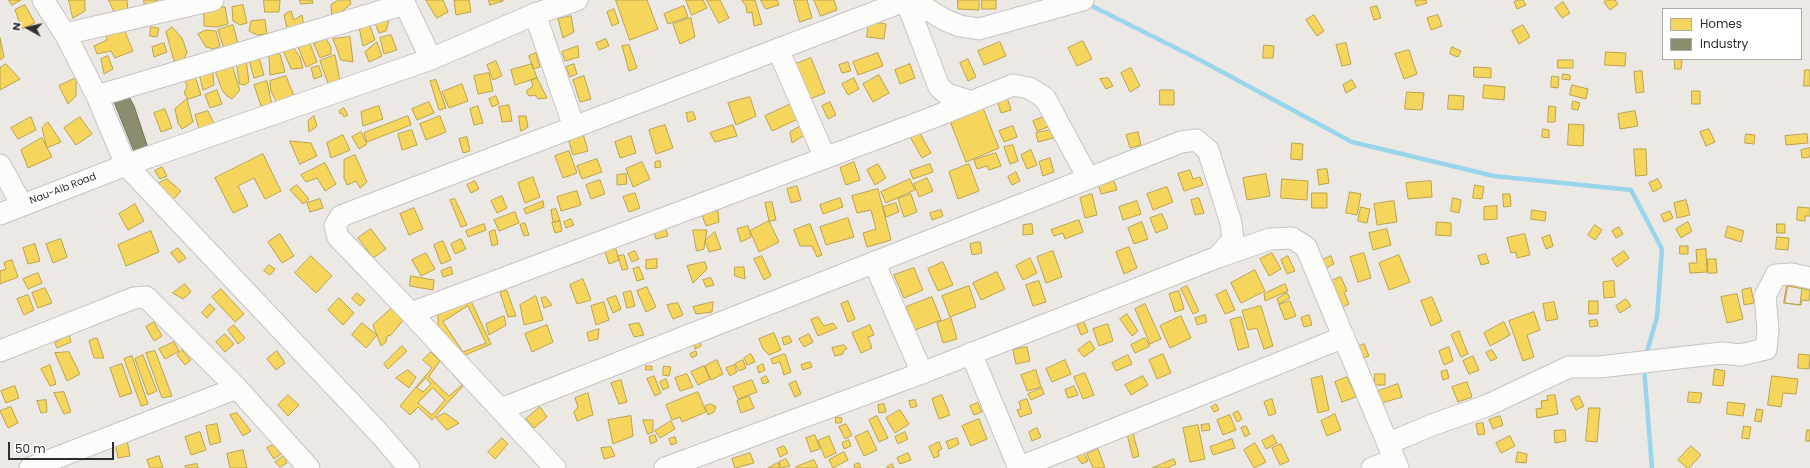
<!DOCTYPE html>
<html>
<head>
<meta charset="utf-8">
<style>
  body { margin:0 }
  #map { position:relative; width:1810px; height:468px; overflow:hidden; background:#ece8e4; font-family:Poppins,sans-serif }
  canvas { display:block }
  .legend { position:absolute; left:1662px; top:8px; width:140px; height:52px; box-sizing:border-box; background:#fff; border:1px solid #ababab; margin:0; padding:5px 7px; list-style:none; font-size:12px; color:#2e2e2e }
  .legend li { display:flex; align-items:center; gap:8px; height:20px }
  .legend b { width:20px; border:1px solid #ababab }
  .north { position:absolute; left:8px; top:8px; width:40px; height:40px; -webkit-text-stroke:3px #fff; paint-order:stroke; rotate:278deg; font-size:11px; font-weight:700; line-height:16px; text-align:center; color:#2e2e2e }
  .north::after { content:''; display:block; margin:auto; width:14px; height:18px; background:#2e2e2e; clip-path:polygon(50% 0,100% 100%,50% 72%,0 100%) }
  .scale { position:absolute; left:8px; top:442px; width:106px; height:18px; box-sizing:border-box; border:2px solid #2e2e2e; border-top:0; padding-left:5px; font-size:12px; line-height:14px; white-space:nowrap; color:#2e2e2e; -webkit-text-stroke:3px #fff; paint-order:stroke }
</style>
</head>
<body>
<div id="map">
<canvas width="1810" height="468"></canvas>
<ul class="legend">
<li><b style="height:11px;background:#f6d55c"></b>Homes</li>
<li><b style="height:11px;background:#8c8c6e"></b>Industry</li>
</ul>
<div class="north">N</div>
<div class="scale">50 m</div>
</div>
<script>
const ctx = document.querySelector('canvas').getContext('2d');
ctx.lineJoin = 'round';
function fill(path, color) {
  ctx.fillStyle = color;
  ctx.fill(path, 'evenodd');
}
function stroke(path, color, width, dash) {
  ctx.strokeStyle = color;
  ctx.lineWidth = width;
  ctx.lineCap = dash ? 'butt' : 'round';
  ctx.setLineDash(dash || []);
  ctx.stroke(path);
}
function drawText(font, color, halo, rows, align = 'center') {
  ctx.font = font + ' Poppins,sans-serif';
  ctx.lineWidth = 4;
  ctx.setLineDash([]);
  ctx.textBaseline = 'middle';
  ctx.strokeStyle = halo;
  ctx.fillStyle = color;
  for (const [text, x, y, turn = 0] of rows) {
    ctx.save();
    ctx.translate(x, y);
    ctx.rotate((+turn || 0) * Math.PI / 180);
    ctx.textAlign = isNaN(turn) ? turn : align;
    if (halo) ctx.strokeText(text, 0, 0);
    ctx.fillText(text, 0, 0);
    ctx.restore();
  }
}
const homes = new Path2D(`
  M9,0H21L12,5Z
  M69,0H85V11L73,18Z
  M109,0H127L128,12L114,11Z
  M144,0H158V3L145,6Z
  M264,0H280L279,12H265Z
  M300,0H312L313,3L301,4Z
  M339,0H350L351,4L332,19L331,5Z
  M426,0H443L448,12L437,18Z
  M459,0H469L471,12L456,15L454,1Z
  M489,0H503V1L490,5Z
  M616,0H647L658,29L630,40Z
  M686,0H703L707,8L692,15Z
  M707,0H720L729,18L719,23Z
  M742,0H755L762,24L754,26L752,12L747,13L746,6Z
  M761,0H777L779,5L766,9Z
  M794,0H807L812,18L800,22Z
  M814,0H834L837,10L821,16Z
  M958,0H979V10L958,9Z
  M982,0H996V9H982Z
  M1415,0H1426L1427,3L1417,6Z
  M1519,0H1523L1526,5L1517,9L1514,2Z
  M1606,0H1615L1618,4L1610,10L1604,2Z
  M1563,2L1570,13L1562,18L1555,8Z
  M25,5L35,23L22,29L15,10Z
  M243,5L247,23L240,25L233,21L232,7Z
  M684,6L688,17L668,24L664,14Z
  M1377,6L1381,18L1374,20L1370,8Z
  M215,7H225L228,24L217,27L204,26V12Z
  M614,9L619,23L612,26L607,12Z
  M291,11L294,20L302,15L304,26L288,32L284,15Z
  M391,13L386,31L379,33L373,19Z
  M1314,15L1324,31L1317,36L1306,20Z
  M1438,15L1442,26L1431,30L1427,18Z
  M571,16L574,32L563,38L558,19Z
  M691,18L695,37L680,44L673,24Z
  M265,20L267,34L257,35L249,31L251,21Z
  M869,21L886,24L884,39L867,37Z
  M369,23L375,40L363,46L359,27Z
  M233,25L238,43L224,49L218,30Z
  M1523,25L1530,37L1519,44L1512,31Z
  M123,27L133,51L115,58L111,51L97,54L94,46L107,40L105,32Z
  M151,27L159,28L157,37L150,36Z
  M172,27L182,38L187,52L184,59L174,61L166,32Z
  M207,30L216,31L220,46L214,49L206,47L198,34Z
  M391,35L397,50L384,54L380,38Z
  M350,37L353,62L341,60L333,39Z
  M0,38L4,57L0,60Z
  M326,39L331,47V54L320,58L314,44Z
  M606,39L609,46L599,50L596,43Z
  M309,41L317,62L306,67L297,44Z
  M1083,41L1092,59L1077,66L1068,48Z
  M377,42L382,56L369,62L365,52Z
  M1000,42L1006,56L984,65L978,51Z
  M164,43L167,52L154,57L152,47Z
  M1346,43L1351,64L1342,66L1336,45Z
  M629,45L637,68L629,71L622,46Z
  M1264,45L1274,46L1273,58H1263Z
  M578,46L579,57L565,61L562,52Z
  M293,47L300,57L303,68L291,69L283,50Z
  M1452,47L1461,51L1458,57L1450,54Z
  M1409,50L1417,74L1404,79L1395,54Z
  M1606,52L1626,53L1625,66L1605,65Z
  M536,53L540,67L533,69L529,56Z
  M878,53L883,66L858,75L853,62Z
  M258,54L264,75L254,78L248,57Z
  M280,54L285,72L270,75L269,56Z
  M335,55L340,81L329,86L320,61Z
  M108,56L113,69L104,74L101,59Z
  M811,58L825,93L805,101L791,66Z
  M230,59L240,90L232,99L227,96L222,90L213,65Z
  M236,59H246L249,82L245,85L240,84Z
  M968,59L976,77L968,81L960,63Z
  M1675,59H1682L1681,69H1675Z
  M1558,60H1573V68H1558Z
  M496,61L502,76L493,80L487,65Z
  M848,62L851,71L842,73L839,65Z
  M6,64L20,79L0,90V68Z
  M532,64L537,78L515,85L511,70Z
  M574,64L577,74L570,77L566,67Z
  M910,64L915,78L900,84L895,70Z
  M319,66L322,76L314,79L311,68Z
  M212,67L214,85L203,90L198,69Z
  M1474,67L1491,68V78L1474,77Z
  M1131,68L1140,86L1130,92L1121,73Z
  M1805,70H1810V86H1804Z
  M1642,71L1644,92L1636,93L1634,72Z
  M194,73L201,95L188,99L184,93L187,87L184,76Z
  M489,73L493,91L478,94L474,76Z
  M1563,74L1570,75V80L1562,79Z
  M879,75L889,93L873,102L863,84Z
  M286,76L296,101L278,105L271,91L270,81Z
  M584,76L591,99L580,102L573,80Z
  M1552,76L1559,77L1558,88L1551,87Z
  M76,78V96L68,104L59,86Z
  M537,78L547,98L538,99L535,95L529,96L526,91L533,86L531,80Z
  M854,78L859,89L848,95L842,84Z
  M1108,78L1113,86L1106,89L1100,79Z
  M436,80L446,108L439,110L430,81Z
  M1352,80L1356,87L1346,93L1343,85Z
  M267,81L272,105L261,106L254,85Z
  M462,84L468,101L449,108L442,92Z
  M1484,85L1505,87L1504,100L1483,98Z
  M1572,85L1588,89L1586,99L1570,95Z
  M217,90L222,104L210,108L205,95Z
  M1160,90H1174V105H1160Z
  M1692,91H1700V104H1692Z
  M1407,92L1424,93L1422,110L1405,109Z
  M1449,95L1464,96L1463,110L1448,109Z
  M496,96L499,104L492,107L489,99Z
  M750,97L756,116L736,125L728,103Z
  M1007,97L1011,110L1001,113L997,100Z
  M187,99L193,122L182,129L178,123L175,109Z
  M1573,101L1580,103L1578,110L1572,109Z
  M429,102L434,113L417,120L412,109Z
  M830,102L836,115L828,119L822,106Z
  M981,103L999,148L966,162L948,116Z
  M791,104L798,119L772,131L765,116Z
  M509,105L512,121L502,122L499,107Z
  M379,106L383,119L363,126L361,112Z
  M478,106L483,123L474,125L470,109Z
  M1549,106L1556,107L1555,122H1548Z
  M344,108L348,115L344,117L342,113L340,114L339,111Z
  M165,109L172,128L161,132L154,113Z
  M208,111L215,126L200,132L195,115Z
  M1635,111L1638,126L1620,129L1618,114Z
  M693,112L696,119L688,122L686,113Z
  M1049,115L1053,125L1037,131L1033,121Z
  M314,116L317,126L309,132L308,121Z
  M408,116L411,125L367,142L364,133Z
  M440,116L446,132L426,140L420,124Z
  M519,116H526L528,127L521,131Z
  M31,117L36,130L18,139L11,128Z
  M80,117L92,134L76,145L64,128Z
  M48,122L61,142L47,148L42,128Z
  M1569,124L1584,125L1583,146L1568,145Z
  M665,125L673,148L656,154L649,130Z
  M733,125L737,136L715,142L710,133Z
  M801,126L806,134L792,143L790,132Z
  M1013,126L1017,137L1004,142L999,131Z
  M917,128L931,153L922,158L908,133Z
  M1055,129L1057,137L1038,142L1036,133Z
  M1543,129L1549,130V138L1542,137Z
  M1709,129L1715,142L1706,146L1700,132Z
  M412,130L417,145L402,150L398,134Z
  M361,132L367,144L359,149L352,137Z
  M1138,132L1141,145L1130,148L1126,135Z
  M583,134L588,151L573,155L568,138Z
  M1746,134L1755,135L1754,144L1745,143Z
  M1807,134L1808,143L1786,145L1785,136Z
  M343,135L350,150L331,158L327,143Z
  M631,136L636,153L620,158L615,142Z
  M467,137L470,151L463,153L459,139Z
  M42,138L52,157L28,168L21,150Z
  M290,141L311,143L317,156L300,164Z
  M1292,143L1303,144L1302,160L1291,159Z
  M1013,145L1018,161L1010,164L1004,147Z
  M1810,148V157L1802,158L1801,150Z
  M1634,149H1646L1647,175L1636,176Z
  M1031,150L1037,165L1027,169L1021,155Z
  M569,151L577,173L563,178L555,156Z
  M996,153L1001,166L989,170L987,166L977,169L974,160Z
  M263,154L281,191L265,199L254,178L238,186L248,206L233,213L215,178Z
  M355,155L367,182L360,188L356,181L347,185L344,178V160Z
  M1050,158L1054,172L1043,176L1039,162Z
  M597,159L602,172L582,179L577,166Z
  M660,161L661,167L655,168V162Z
  M642,162L650,179L633,187L626,169Z
  M854,162L860,180L846,185L840,168Z
  M325,163L336,184L325,191L317,178L306,182L301,175Z
  M878,164L886,178L875,185L867,170Z
  M930,164L933,172L913,179L910,171Z
  M969,164L979,191L958,199L949,172Z
  M162,167L167,176L160,179L155,171Z
  M1327,169L1329,183L1319,185L1317,170Z
  M1190,170L1193,179L1200,177L1203,185L1184,191L1178,174Z
  M1016,172L1020,181L1012,185L1008,177Z
  M626,174L627,184L617,185V175Z
  M1266,174L1270,196L1247,200L1243,178Z
  M533,177L540,197L525,203L518,183Z
  M927,178L933,191L919,197L914,184Z
  M167,179L181,191L170,203L159,183Z
  M910,179L915,190L886,203L881,192Z
  M1282,179L1308,181L1307,200L1281,198Z
  M1658,179L1662,187L1653,192L1649,183Z
  M600,180L605,194L591,199L586,185Z
  M475,181L479,189L471,193L467,185Z
  M1114,181L1117,190L1101,194L1099,186Z
  M1431,181L1432,197L1408,199L1406,183Z
  M297,185L309,199L303,204L290,190Z
  M1475,185L1484,187L1482,199L1473,198Z
  M797,186L801,200L791,203L787,189Z
  M1167,187L1173,202L1153,210L1147,194Z
  M878,189L891,240L867,247L863,233L876,229L871,210L857,213L852,196Z
  M577,191L581,205L561,211L557,197Z
  M1350,192L1361,194L1357,215L1346,213Z
  M635,193L640,208L629,212L623,197Z
  M1312,193H1327V208H1312Z
  M911,194L917,212L904,217L898,199Z
  M1092,194L1097,215L1085,218L1080,198Z
  M1503,194H1510L1511,206L1504,207Z
  M502,196L507,208L497,213L491,201Z
  M840,198L843,207L823,214L820,205Z
  M1199,198L1204,213L1195,215L1191,200Z
  M1453,198L1461,200L1459,213L1451,211Z
  M320,199L323,208L310,212L307,203Z
  M455,199L467,225L461,227L450,200Z
  M1686,200L1690,215L1677,218L1674,203Z
  M543,201L544,207L526,214L524,209Z
  M1137,201L1141,214L1123,220L1119,207Z
  M1394,201L1397,222L1377,225L1374,204Z
  M772,202L776,220L769,221L765,203Z
  M896,203L899,212L886,217L883,207Z
  M135,204L144,221L128,230L119,214Z
  M1497,206V219L1484,220V207Z
  M1361,207L1370,209L1367,223L1358,221Z
  M1798,207L1810,208V216H1805V221L1797,220Z
  M414,208L423,229L409,235L400,214Z
  M556,209L560,221L553,222L551,210Z
  M941,210L943,216L932,220L930,213Z
  M1532,210L1546,212L1545,221L1531,219Z
  M718,211L719,222L706,226L702,215Z
  M1670,211L1673,218L1664,222L1661,215Z
  M515,212L519,223L499,231L494,220Z
  M1162,214L1168,228L1156,233L1150,218Z
  M848,218L854,237L826,245L820,227Z
  M571,219L574,225L566,228L564,222Z
  M1079,220L1083,232L1065,239L1063,233L1054,236L1051,230Z
  M560,221L562,231L555,233L552,223Z
  M769,221L779,242L759,252L750,231Z
  M1142,222L1148,239L1134,244L1128,228Z
  M1437,222L1451,223V236L1436,235Z
  M1688,222L1692,231L1681,238L1676,229Z
  M525,223L529,235L524,236L520,225Z
  M484,224L486,230L468,237L466,231Z
  M810,224L822,255L817,257L812,246H800L794,230Z
  M1032,224L1033,234L1023,235V225Z
  M1777,224H1785V233H1777Z
  M1595,225L1602,230L1595,240L1588,235Z
  M748,226L751,237L741,242L737,229Z
  M1728,226L1744,231L1741,242L1725,237Z
  M1619,227L1623,234L1616,238L1612,231Z
  M371,229L386,249L373,258L358,238Z
  M666,229L668,236L656,239L654,232Z
  M1387,229L1391,245L1373,250L1369,233Z
  M495,230L498,244L492,246L489,232Z
  M693,230H707L704,249L697,251Z
  M151,231L159,252L126,266L118,245Z
  M715,232L721,249L709,252L705,241Z
  M280,234L294,256L282,263L268,242Z
  M1525,234L1530,255L1517,258L1516,252L1511,253L1507,238Z
  M1550,235L1553,246L1546,249L1542,238Z
  M1777,237L1789,238L1788,250L1776,249Z
  M61,239L67,257L53,263L46,244Z
  M461,239L466,249L455,254L451,244Z
  M443,241L451,260L441,264L434,245Z
  M980,242L982,253L972,255L970,244Z
  M35,244L40,261L28,264L23,248Z
  M615,246L619,260L609,264L604,249Z
  M1680,246H1688V254H1680Z
  M1129,247L1137,268L1124,274L1116,252Z
  M178,248L186,258L179,263L171,253Z
  M1706,249L1707,272L1690,273L1689,263H1697L1696,250Z
  M635,251L639,259L632,262L628,254Z
  M1053,251L1062,277L1046,283L1037,257Z
  M1624,251L1629,258L1617,267L1612,259Z
  M426,253L435,269L421,276L412,260Z
  M1272,253L1281,269L1269,276L1260,259Z
  M1364,253L1371,278L1358,282L1350,257Z
  M1486,254L1489,263L1481,265L1478,256Z
  M624,255L628,269L622,270L618,256Z
  M1399,255L1410,282L1389,290L1379,263Z
  M311,256L332,276L316,293L295,273Z
  M762,256L771,276L764,280L754,259Z
  M1288,256L1295,271L1287,274L1281,260Z
  M1331,256L1334,264L1324,269L1320,261Z
  M1030,258L1037,273L1023,280L1016,266Z
  M657,259V268L646,269V260Z
  M1708,259H1716L1717,273H1708Z
  M12,260L18,277L0,284V271L6,269L4,263Z
  M705,262L707,269L693,283L687,266Z
  M943,262L953,285L938,291L928,269Z
  M269,265L275,269L270,275L264,271Z
  M451,267L453,274L443,277L441,271Z
  M639,267L644,279L637,281L633,269Z
  M735,267H744L745,279L735,276Z
  M914,268L923,290L904,298L894,275Z
  M1255,270L1265,291L1241,303L1231,283Z
  M997,272L1005,289L981,300L973,283Z
  M38,273L42,283L28,289L23,279Z
  M411,276L434,280L433,290L410,286Z
  M1341,277L1347,291L1344,292L1349,304L1340,308L1329,282Z
  M711,278L714,285L706,287L703,280Z
  M583,279L591,300L577,304L570,285Z
  M1039,281L1046,302L1033,306L1026,285Z
  M1614,281L1615,297L1604,298L1603,282Z
  M185,284L191,292L183,299L173,293Z
  M1285,284L1288,291L1265,301L1264,294Z
  M1788,285L1802,287L1800,305L1785,303Z
  M969,286L976,307L950,317L942,296Z
  M1187,286L1199,311L1193,314L1181,289Z
  M1787,286L1810,290L1809,301L1802,300L1801,305L1784,303Z
  M647,287L656,307L646,312L637,291Z
  M45,288L52,303L38,308L32,293Z
  M1751,288L1754,303L1744,305L1742,290Z
  M221,289L244,314L235,322L212,297Z
  M1226,290L1235,310L1225,314L1216,295Z
  M507,291L516,316L508,317L500,292Z
  M631,291L635,306L627,308L623,293Z
  M1179,291L1184,309L1175,312L1169,294Z
  M357,293L365,300L360,306L352,299Z
  M1287,293L1290,298L1279,304L1277,299Z
  M1737,294L1743,319L1727,323L1721,297Z
  M28,295L34,310L24,315L17,299Z
  M536,296L543,320L524,325L520,305Z
  M616,296L621,309L613,313L607,299Z
  M546,297L552,305L544,308L541,298Z
  M932,297L941,320L915,330L906,307Z
  M1432,297L1442,321L1431,326L1421,301Z
  M339,298L354,313L343,325L328,310Z
  M1626,299L1631,306L1620,313L1616,306Z
  M471,301L491,344L463,356L438,329V315Z
  M848,301L855,319L848,322L841,304Z
  M1290,301L1296,316L1285,320L1279,305Z
  M1589,301H1598V314H1589Z
  M604,302L609,320L596,325L591,306Z
  M713,302L712,312L696,314L693,307Z
  M1554,302L1558,319L1546,321L1543,304Z
  M678,303L683,315L673,319L667,305Z
  M210,304L215,309L207,318L202,313Z
  M1145,304L1161,339L1150,344L1135,309Z
  M468,306L486,343L463,352L443,322Z
  M1261,306L1273,346L1264,349L1257,328L1248,330L1242,311Z
  M392,308L404,319L391,335L387,336L386,342L381,346L373,325Z
  M1534,312L1540,330L1527,335L1534,357L1523,361L1509,321Z
  M1127,314L1138,331L1132,336L1120,319Z
  M1205,315L1207,322L1197,325L1195,318Z
  M1309,315L1312,325L1304,327L1301,318Z
  M504,316L506,325L489,335L486,324Z
  M1181,316L1191,338L1170,348L1160,326Z
  M818,317L824,326L833,323L837,328L818,336L811,320Z
  M1241,317L1249,347L1238,350L1230,320Z
  M951,318L957,339L943,343L937,323Z
  M1597,320L1598,326L1590,327L1589,321Z
  M154,322L162,336L154,341L146,327Z
  M1084,322L1088,332L1081,335L1077,325Z
  M1504,322L1510,335L1490,346L1484,333Z
  M362,323L377,335L366,348L352,335Z
  M639,323L644,335L634,337L629,325Z
  M1108,324L1113,341L1099,346L1093,329Z
  M234,325L245,338L238,344L228,330Z
  M547,325L553,342L532,352L525,334Z
  M870,325L874,335L868,337L872,348L861,353L852,333Z
  M599,329L598,339L589,341L587,333Z
  M1459,331L1468,354L1461,357L1451,335Z
  M774,333L781,350L769,355L763,349L759,339Z
  M225,334L234,344L225,352L216,342Z
  M809,334L813,342L804,347L799,339Z
  M69,335L71,342L57,348L55,343Z
  M789,336L792,342L784,345L782,338Z
  M97,338L104,358H94L89,341Z
  M1145,338L1150,346L1135,353L1131,345Z
  M1090,341L1095,349L1084,357L1078,350Z
  M174,342L179,351L165,359L159,349Z
  M700,342L701,346L695,349L694,345Z
  M1364,344L1369,356L1358,360L1353,349Z
  M844,345L847,349L843,351V354L835,356L832,348Z
  M402,346L407,351L388,369L384,364Z
  M1027,347L1030,361L1016,364L1013,350Z
  M1449,347L1453,361L1444,365L1439,351Z
  M182,350L191,360L185,365L177,355Z
  M1492,350L1497,358L1491,361L1486,353Z
  M155,351L172,396L162,398L146,353Z
  M277,351L285,363L276,370L267,359Z
  M696,351L697,355L692,358L690,354Z
  M69,352L80,374L67,381L55,353Z
  M431,352L464,385L432,420L418,407L410,415L400,406L432,368L423,360Z
  M751,354L755,362L747,365L744,358Z
  M785,354L791,372L784,375L780,362L773,364L771,359Z
  M1163,354L1171,373L1157,379L1149,360Z
  M1799,354L1810,355L1809,369L1798,368Z
  M143,355L157,391L148,395L135,359Z
  M1128,355L1132,364L1116,371L1112,363Z
  M132,356L148,404L141,406L124,359Z
  M1473,356L1479,370L1469,374L1463,361Z
  M441,360L462,385L449,396L429,377Z
  M717,360L723,374L711,380L705,366Z
  M743,360L746,368L739,371L735,364Z
  M1065,360L1071,374L1052,382L1046,369Z
  M810,362L812,367L803,370L801,365Z
  M122,364L132,393L120,397L110,368Z
  M763,364L765,370L759,373L757,367Z
  M50,365L56,384L50,386L41,369Z
  M734,365L737,372L730,376L726,368Z
  M646,366H652V370H646Z
  M664,366L671,367L669,376L663,375Z
  M704,366L710,379L698,385L691,372Z
  M1715,369L1725,371L1723,386L1713,385Z
  M408,370L416,377L409,388L396,378Z
  M1036,370L1041,387L1027,391L1021,375Z
  M1447,370L1449,378L1443,380L1441,372Z
  M1085,373L1094,395L1083,399L1074,377Z
  M687,374L693,387L680,391L675,378Z
  M1375,374H1385V385H1375Z
  M654,376L661,393L655,396L647,379Z
  M766,376L769,382L763,384L761,379Z
  M1143,376L1148,385L1131,395L1125,385Z
  M1322,376L1329,410L1318,413L1311,379Z
  M1772,376L1798,379L1796,394L1783,393L1781,407L1768,405Z
  M1347,377L1356,397L1342,402L1335,382Z
  M426,378L431,384L423,392L417,388Z
  M666,379L669,387L663,390L660,382Z
  M621,380L627,402L619,404L611,383Z
  M752,380L757,392L738,399L733,387Z
  M796,381L801,394L795,397L789,384Z
  M1467,382L1472,397L1458,402L1452,387Z
  M1398,384L1402,397L1382,403L1378,391Z
  M15,386L19,398L6,403L1,391Z
  M1074,386L1078,395L1068,398L1065,390Z
  M433,388L445,400L432,415L418,403Z
  M1042,388L1044,394L1031,400L1028,394Z
  M64,392L71,412L64,414L54,393Z
  M698,392L706,412L682,422L680,417L672,420L666,405Z
  M1689,392L1702,393L1700,403L1688,402Z
  M588,393L593,415L577,421L574,412L578,407L575,398Z
  M288,395L299,405L288,416L278,405Z
  M942,395L950,415L939,419L932,399Z
  M1555,395L1558,414L1537,418L1536,409L1542,408L1541,401L1548,400L1547,396Z
  M749,396L754,408L741,413L737,401Z
  M1579,396L1584,406L1576,410L1571,400Z
  M1027,399L1032,413L1020,417L1017,410L1021,409L1019,402Z
  M1272,399L1276,413L1269,416L1264,402Z
  M46,400L47,412L41,413L37,401Z
  M915,400L917,406L911,408L909,401Z
  M1728,402L1745,404L1743,416L1727,414Z
  M978,403L982,412L974,415L970,406Z
  M711,404L716,407L714,412L708,415L705,406Z
  M884,404L886,412L879,413L878,405Z
  M1216,404L1219,410L1214,412L1211,407Z
  M11,407L18,423L8,428L0,411Z
  M540,407L547,417L534,428L526,419Z
  M1589,408H1600L1597,442L1586,441Z
  M1757,409L1763,410L1761,422L1755,421Z
  M900,410L909,424L895,433L886,418Z
  M1238,411L1242,419L1237,422L1233,414Z
  M237,413L251,431L243,436L230,415Z
  M445,413L459,423L447,430L436,418Z
  M1335,414L1341,430L1327,436L1321,421Z
  M1230,415L1236,430L1223,435L1217,420Z
  M631,416L633,436L613,444L608,420Z
  M877,416L888,438L879,442L869,420Z
  M1500,416L1503,425L1493,429L1489,420Z
  M836,417L842,418L841,423H836Z
  M979,419L987,439L971,446L962,426Z
  M643,420H653V432L648,434Z
  M671,421L675,429L660,438L655,431Z
  M1483,423L1485,434L1478,435L1476,424Z
  M217,424L221,442L210,445L206,426Z
  M846,424L852,435L845,439L839,427Z
  M1209,424L1210,430L1202,431L1201,425Z
  M1198,425L1205,459L1190,462L1183,428Z
  M1246,426L1250,434L1245,437L1241,428Z
  M1744,426L1751,427L1749,439L1742,438Z
  M1037,428L1041,437L1032,441L1029,432Z
  M1565,430L1566,441L1555,443L1554,431Z
  M1807,430H1810V441H1806Z
  M868,431L877,450L864,456L855,437Z
  M200,432L206,450L191,455L185,437Z
  M905,432L908,439L898,444L895,437Z
  M1133,433L1139,456L1133,458L1127,434Z
  M655,435L657,441L651,444L649,437Z
  M815,435L820,449L811,452L806,438Z
  M1273,435L1277,443L1266,449L1262,441Z
  M829,436L836,453L825,458L818,441Z
  M1510,436L1515,446L1501,453L1496,443Z
  M675,437L677,443L671,445L669,439Z
  M502,438L508,444L495,459L488,452Z
  M957,438L959,444L949,449L946,442Z
  M1232,439L1235,448L1213,455L1210,447Z
  M127,440L130,456L118,458L115,443Z
  M849,440L851,446L844,449L842,443Z
  M939,442L942,449L938,451L939,456L934,458L929,447Z
  M1255,443L1266,462L1254,468L1244,450Z
  M1281,444L1289,461L1280,465L1272,448Z
  M273,445L281,454L274,459L267,448Z
  M784,446L788,453L780,457L777,449Z
  M1691,446L1701,455L1689,468H1687L1678,460Z
  M611,447L615,456L604,459L601,448Z
  M1098,449L1105,468H1093L1087,454Z
  M243,450L247,468H230L227,454Z
  M844,452L848,460L833,468L829,460Z
  M1518,452L1527,454L1526,463L1516,462Z
  M750,453L754,463L735,468L732,459Z
  M908,453L911,460L900,464L897,458Z
  M1084,453L1088,461L1082,464L1077,457Z
  M159,456L163,468H150L147,460Z
  M284,456L287,463L280,467L275,462Z
  M786,459L790,466L781,468L779,462Z
  M1174,459L1176,464L1167,468H1152Z
  M814,460L818,468H796V467Z
  M778,463L780,468H768Z
  M859,463L861,468H855L854,465Z
  M197,464L198,468H186L185,466Z
  M892,464L894,468H887V467Z`);
fill(homes, '#f6d55c');
stroke(homes, '#baa34e', 1);
const industry = new Path2D(`
  M126,91L134,106L148,148L135,154L114,102L117,93Z`);
fill(industry, '#8c8c6e');
stroke(industry, '#70705b', 1);
stroke(new Path2D(`
  M1086,3L1200,60L1352,142L1494,176L1631,190L1662,249L1657,317L1646,355
  M1644,367L1652,468`), '#99d6ec', 4.5);
const minor = new Path2D(`
  M43,0L65,34L97,96L126,165L379,433L409,468
  M403,0L431,59
  M906,0L939,87L947,94L969,101
  M912,0L945,20L960,26L979,29L1083,0
  M535,14L574,127
  M65,34L213,0
  M778,49L825,158
  M97,96L405,4
  M0,165L22,205
  M0,214L126,165L431,59L535,14L577,0
  M874,262L922,373
  M411,313L934,117L1013,85L1029,88L1045,98L1088,178
  M0,351L134,298L146,297L237,388L309,468
  M971,353L1019,468
  M501,409L1181,142L1196,140L1208,150L1231,223L1233,239L1218,257
  M1389,443L1432,425L1486,406L1569,367H1599L1722,353L1740,355L1766,349L1768,330L1765,296L1776,275L1792,274L1810,278
  M30,468L237,388
  M555,468L411,313L338,237L335,226L341,216L907,0
  M665,468L922,373L1218,257L1270,239L1292,238L1306,247L1398,468
  M1018,468L1344,337
  M1372,468L1395,460`);
stroke(minor, '#c5c4c5', 23);
stroke(minor, '#fcfcfb', 21);
drawText('10px', '#2e2e2e', '#fff', [
  ["Nau-Aib Road",63,189,-21]
]);
</script>
</body>
</html>
